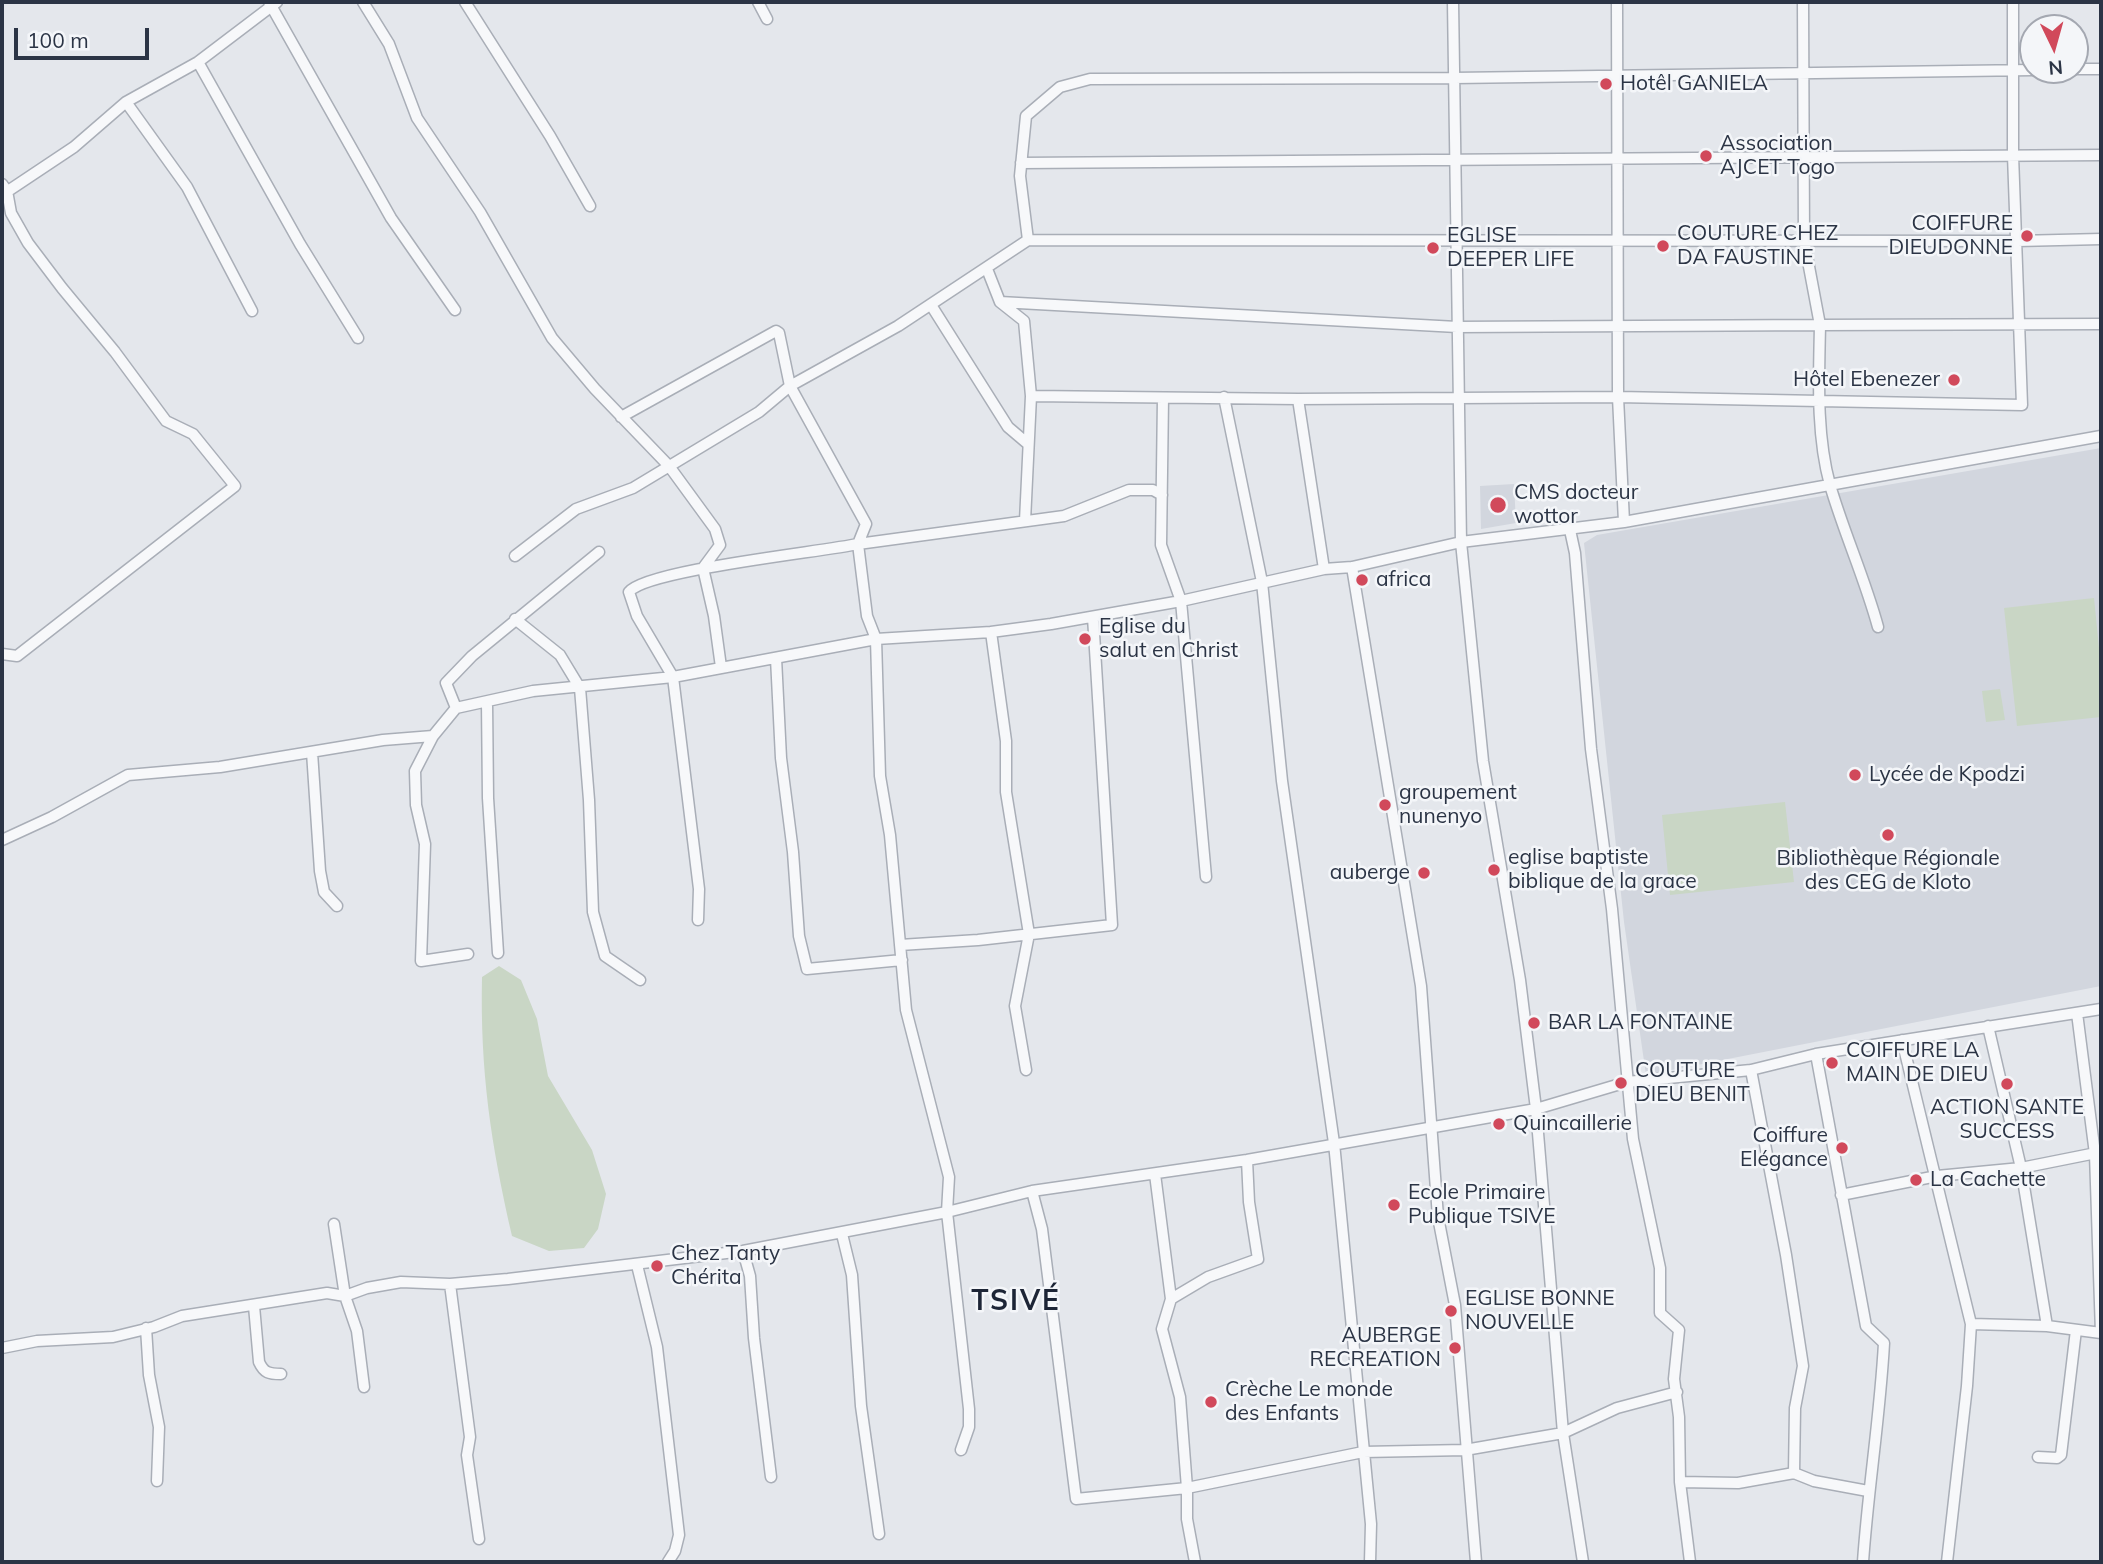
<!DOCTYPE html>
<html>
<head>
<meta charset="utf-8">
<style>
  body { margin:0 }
  #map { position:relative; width:2103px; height:1564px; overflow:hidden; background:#e4e7ec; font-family:Mulish,sans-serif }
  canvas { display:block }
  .frame { position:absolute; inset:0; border:4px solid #2b3445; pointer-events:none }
  .north { position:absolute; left:2019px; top:14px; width:70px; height:70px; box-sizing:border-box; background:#f4f6f9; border:2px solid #a4a8b1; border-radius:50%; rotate:175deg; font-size:19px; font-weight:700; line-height:28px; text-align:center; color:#2b3445 }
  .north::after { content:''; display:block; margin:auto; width:24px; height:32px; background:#d1495b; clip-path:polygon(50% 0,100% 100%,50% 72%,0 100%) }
  .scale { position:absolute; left:14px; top:28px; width:135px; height:32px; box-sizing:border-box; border:4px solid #2b3445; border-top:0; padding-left:9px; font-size:21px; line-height:24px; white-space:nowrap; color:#2b3445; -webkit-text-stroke:5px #f4f6f9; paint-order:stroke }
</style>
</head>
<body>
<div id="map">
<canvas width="2103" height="1564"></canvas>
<div class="frame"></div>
<div class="north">N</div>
<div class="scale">100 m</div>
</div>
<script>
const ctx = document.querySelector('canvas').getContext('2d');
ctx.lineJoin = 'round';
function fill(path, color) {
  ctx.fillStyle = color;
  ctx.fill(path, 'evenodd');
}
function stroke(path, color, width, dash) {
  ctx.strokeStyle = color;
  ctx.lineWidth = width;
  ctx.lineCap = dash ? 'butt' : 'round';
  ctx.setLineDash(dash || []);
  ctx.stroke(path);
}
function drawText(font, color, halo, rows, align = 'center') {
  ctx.font = font + ' Mulish,sans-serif';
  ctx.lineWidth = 5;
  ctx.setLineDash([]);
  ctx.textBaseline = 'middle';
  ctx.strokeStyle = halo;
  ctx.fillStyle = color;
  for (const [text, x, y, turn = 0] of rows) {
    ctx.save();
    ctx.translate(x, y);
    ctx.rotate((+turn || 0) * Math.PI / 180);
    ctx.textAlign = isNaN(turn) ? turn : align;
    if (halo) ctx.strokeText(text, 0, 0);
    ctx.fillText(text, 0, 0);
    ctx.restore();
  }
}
fill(new Path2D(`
  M2101,448V986L1646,1075L1624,922L1584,543L1597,535Z
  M1514,484L1516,523L1481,529L1480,486Z`), '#d2d6de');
fill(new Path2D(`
  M2094,598L2101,668V717L2017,726L2004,608Z
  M2000,689L2005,720L1986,722L1982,691Z
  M1785,802L1794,882L1670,895L1662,815Z
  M499,966L521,980L537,1019L548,1076L592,1150L606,1194L598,1229L584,1248L549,1251L512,1236C491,1144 480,1072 482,977Z`), '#c9d6c5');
const minor = new Path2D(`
  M269,2L391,218L455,310
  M363,2L389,44L417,118L480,212L552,338L595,389L669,466L715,529L720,545L703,568
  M465,2L550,136L590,206
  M758,2L767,19
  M1453,2L1461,542L1483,761L1520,980L1536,1109L1563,1433L1583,1562
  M1617,2L1618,397L1624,522
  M1803,2L1804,240L1820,325L2101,324
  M198,62L300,244L358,338
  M2075,69H2101
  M126,102L187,187L252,311
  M1021,163L2101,155
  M2,184L7,191L11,213L28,243L62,288L115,352L166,421L193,434L235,486L17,656L2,654
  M2,195L74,147L126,102L198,62L277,2
  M1028,240L1020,176L1026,116L1060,87L1090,79L1454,78L2033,70
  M987,269L1000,302L1024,321L1031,396L1025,521
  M1000,302L1457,327L1820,325C1819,378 1816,434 1830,485C1844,533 1865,579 1878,627
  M931,305L1008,427L1028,444
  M1031,396L1298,399L1618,397L2022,405L2013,155V2
  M1224,397L1262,582L1282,781L1334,1143L1371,1524L1370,1562
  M1163,398L1161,545L1181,601L1206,877
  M1298,399L1324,569
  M621,417L776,331L779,333L790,386L866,524L858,544C820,552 646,570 629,592L637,616L673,677L699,889L698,920
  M1570,530L1575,553L1591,749L1612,909L1633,1139L1660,1268V1313L1679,1330L1674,1379L1679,1417L1680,1482L1690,1562
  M515,556L576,509L633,488L759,412L790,386L898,326L1028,240L2017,241L2101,239
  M1352,567L1421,986L1438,1217L1455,1305L1476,1562
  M703,568L714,616L721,667
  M515,619L560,655L580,688L589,800L593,912L605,956L640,980
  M991,632L1006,741V792L1029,934L1015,1006L1026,1070
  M776,658L781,758L793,852L799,936L807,969L902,960
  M487,702L488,798L498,953
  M456,708L446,683L472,656L599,552
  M433,736L415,771L416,805L425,844L421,961L468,954
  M312,752L320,871L324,892L337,906
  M2,840L52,817L128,775L220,767L383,740L433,736L456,708L533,691L673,677L876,639L991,632L1051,624L1181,601L1324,569L1352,567L1461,542L1624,522L2101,436
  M900,945L978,940L1112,925L1093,617
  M2077,1013L2095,1154L2101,1333
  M1988,1026L2021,1168L2047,1326
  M1902,1040L1971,1324L1967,1386L1947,1562
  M1816,1054L1866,1326L1884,1343C1880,1417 1868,1489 1863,1562
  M1751,1070L1786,1255L1803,1366L1795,1408L1794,1473
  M1155,1174L1171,1299L1162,1329L1180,1397L1187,1488V1519L1195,1562
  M1032,1191L1042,1229L1076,1499L1187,1488L1363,1452L1465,1450L1563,1433L1617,1408L1677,1392
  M1841,1195L1937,1176L2021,1168L2101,1152
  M334,1224L345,1296L357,1331L364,1387
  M842,1234L852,1275L861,1406L879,1534
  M743,1251L750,1276L754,1338L771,1477
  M637,1265L657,1347L679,1535L675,1551L668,1562
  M450,1284L470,1437L467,1455L479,1539
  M1171,1299L1208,1277L1258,1259L1249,1202L1247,1160
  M254,1306L259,1362C264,1373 269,1374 281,1374
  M1971,1324L2047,1326L2101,1333
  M146,1328L149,1375L159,1427L157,1481
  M2,1348L37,1341L113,1337L154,1327L182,1316L327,1293L345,1296L367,1288L401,1282L450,1284L508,1279L743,1251L947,1212L1032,1191L1247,1160L1536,1109L1627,1082L1751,1070L1816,1054L2101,1009
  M961,1450L969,1427V1409L947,1212L949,1177L906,1010L890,835L880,776L876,639L867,616L858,544L1064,516L1129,490H1153L1162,495
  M2038,1457L2057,1458L2061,1455L2076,1330
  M1680,1482L1738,1483L1794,1473L1814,1481L1868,1491`);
stroke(minor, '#a9aeb7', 13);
stroke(minor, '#f7f8fa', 10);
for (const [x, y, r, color] of [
  [1606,84,7,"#d1495b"],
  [1706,156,7,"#d1495b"],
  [2027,236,7,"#d1495b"],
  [1663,246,7,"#d1495b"],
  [1433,248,7,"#d1495b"],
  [1954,380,7,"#d1495b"],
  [1498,505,9,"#d1495b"],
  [1362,580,7,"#d1495b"],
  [1085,639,7,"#d1495b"],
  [1855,775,7,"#d1495b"],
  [1385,805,7,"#d1495b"],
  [1888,835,7,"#d1495b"],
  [1494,870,7,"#d1495b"],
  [1424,873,7,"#d1495b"],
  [1534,1023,7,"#d1495b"],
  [1832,1063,7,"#d1495b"],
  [1621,1083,7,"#d1495b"],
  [2007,1084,7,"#d1495b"],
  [1499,1124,7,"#d1495b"],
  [1842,1148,7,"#d1495b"],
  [1916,1180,7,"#d1495b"],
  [1394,1205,7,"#d1495b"],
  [657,1266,7,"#d1495b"],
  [1451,1311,7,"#d1495b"],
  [1455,1348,7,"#d1495b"],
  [1211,1402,7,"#d1495b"]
]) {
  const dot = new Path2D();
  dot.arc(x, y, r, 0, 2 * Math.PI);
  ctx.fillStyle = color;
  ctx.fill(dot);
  stroke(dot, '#f4f6f9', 2.5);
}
drawText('21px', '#2b3445', '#f4f6f9', [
  ["Hotêl GANIELA",1620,84],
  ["Association",1720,144],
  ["AJCET Togo",1720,168],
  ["COIFFURE",2013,224,"right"],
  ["DIEUDONNE",2013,248,"right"],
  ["COUTURE CHEZ",1677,234],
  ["DA FAUSTINE",1677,258],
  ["EGLISE",1447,236],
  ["DEEPER LIFE",1447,260],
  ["Hôtel Ebenezer",1940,380,"right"],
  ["CMS docteur",1514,493],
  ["wottor",1514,517],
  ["africa",1376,580],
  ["Eglise du",1099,627],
  ["salut en Christ",1099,651],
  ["Lycée de Kpodzi",1869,775],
  ["groupement",1399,793],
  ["nunenyo",1399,817],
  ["eglise baptiste",1508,858],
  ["biblique de la grace",1508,882],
  ["Bibliothèque Régionale",1888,859,"center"],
  ["des CEG de Kloto",1888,883,"center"],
  ["auberge",1410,873,"right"],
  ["BAR LA FONTAINE",1548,1023],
  ["COIFFURE LA",1846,1051],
  ["MAIN DE DIEU",1846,1075],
  ["COUTURE",1635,1071],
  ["DIEU BENIT",1635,1095],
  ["ACTION SANTE",2007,1108,"center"],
  ["SUCCESS",2007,1132,"center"],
  ["Quincaillerie",1513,1124],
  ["Coiffure",1828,1136,"right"],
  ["Elégance",1828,1160,"right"],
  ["La Cachette",1930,1180],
  ["Ecole Primaire",1408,1193],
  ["Publique TSIVE",1408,1217],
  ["Chez Tanty",671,1254],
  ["Chérita",671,1278],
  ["EGLISE BONNE",1465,1299],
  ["NOUVELLE",1465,1323],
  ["AUBERGE",1441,1336,"right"],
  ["RECREATION",1441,1360,"right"],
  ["Crèche Le monde",1225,1390],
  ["des Enfants",1225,1414]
], 'left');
ctx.letterSpacing = '2px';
drawText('bold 28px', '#1d2536', '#f4f6f9', [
  ["TSIVÉ",1016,1302]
]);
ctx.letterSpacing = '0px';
</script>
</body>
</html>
